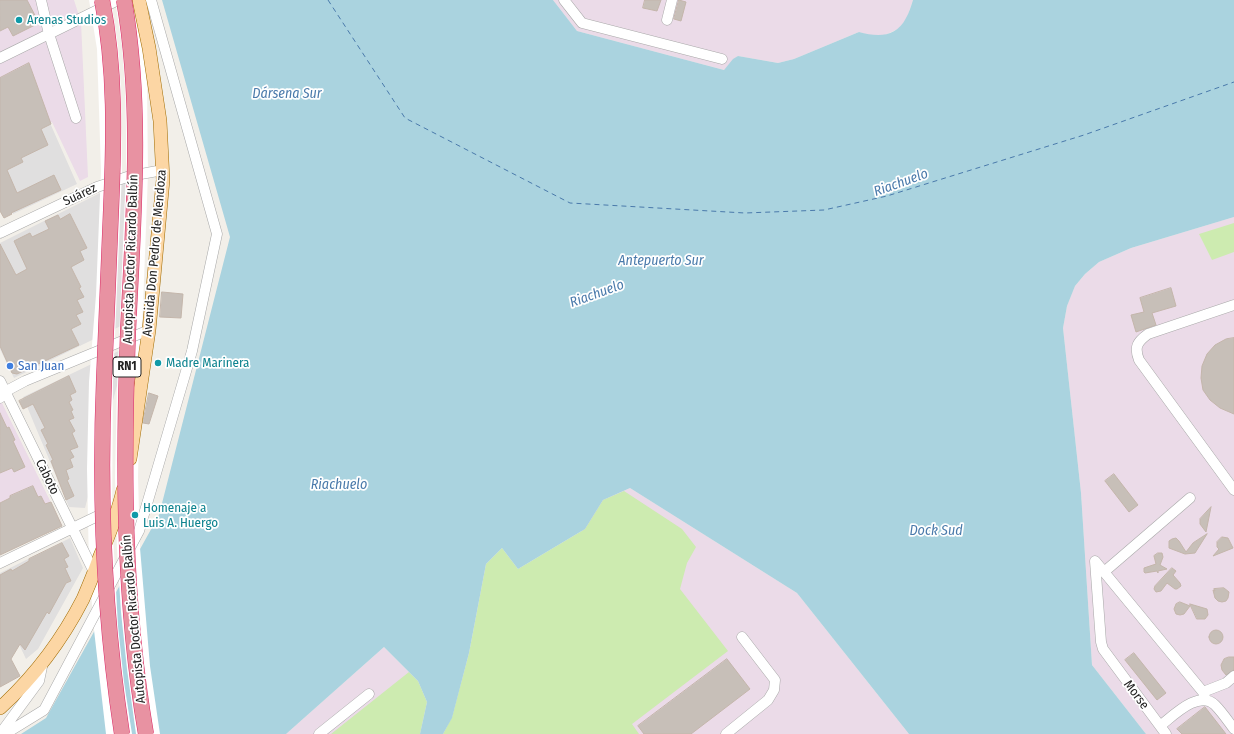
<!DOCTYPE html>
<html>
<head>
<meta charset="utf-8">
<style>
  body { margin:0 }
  canvas { display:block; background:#f2efe9 }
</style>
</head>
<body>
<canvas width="1234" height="734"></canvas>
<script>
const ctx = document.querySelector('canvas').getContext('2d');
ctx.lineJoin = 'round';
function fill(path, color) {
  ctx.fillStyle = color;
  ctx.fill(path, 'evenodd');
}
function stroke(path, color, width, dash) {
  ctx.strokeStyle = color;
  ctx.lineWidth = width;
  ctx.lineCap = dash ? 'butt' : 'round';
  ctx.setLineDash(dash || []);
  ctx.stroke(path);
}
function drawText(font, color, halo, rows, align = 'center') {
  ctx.font = font + ' "Fira Sans Condensed",sans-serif';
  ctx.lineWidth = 3.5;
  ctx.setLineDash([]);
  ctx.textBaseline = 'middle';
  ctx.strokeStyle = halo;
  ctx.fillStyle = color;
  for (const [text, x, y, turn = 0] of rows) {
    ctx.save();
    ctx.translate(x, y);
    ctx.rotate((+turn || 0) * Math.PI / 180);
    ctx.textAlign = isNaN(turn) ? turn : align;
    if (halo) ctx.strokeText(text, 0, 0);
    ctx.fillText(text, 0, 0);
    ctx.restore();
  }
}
fill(new Path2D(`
  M50,123L77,184L13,214L0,183V147Z
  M134,176L127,323L14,378L0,349V243Z
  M127,347L85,508L69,507L23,397Z
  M70,538L83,568L38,649L26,659L0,604V573Z`), '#e0dfdf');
fill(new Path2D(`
  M0,0H74L81,22L88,177L80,181L52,122L0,146Z
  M553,0H913L907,18L900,28L883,36H871L859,32L794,59L778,63L738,56L724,70L577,31Z
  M1234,217V734H1146L1092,665L1081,493L1063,328L1067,306L1075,286L1085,274L1099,262L1131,248Z
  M0,399L62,525L0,554Z
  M630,488L797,593L909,734H443L603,500Z
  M384,647L418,681L420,734H286Z`), '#ebdbe8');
fill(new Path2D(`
  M1234,223V252L1212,260L1199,234Z
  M624,491L682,529L696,547L687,563L680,589L728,651L632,724L639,734H443L452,717L469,653L486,564L502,548L518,569L585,529L603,500Z
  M409,672L418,681L427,702L420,734H331Z`), '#cdebb0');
fill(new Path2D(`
  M162,0H553L577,31L724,70L733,59L738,56L778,63L794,59L859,32C877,37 896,38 906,18C909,13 911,6 913,0H1234V217L1131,248L1099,262L1085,274L1075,286L1067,306L1063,328L1081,493L1092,665L1146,734H909L797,593L630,488L603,500L585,529L518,569L502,548L486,564L469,653L452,718L443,734H420L427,702L418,681L384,647L286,734H21L46,718L159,515L230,237Z`), '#aad3df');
fill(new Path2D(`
  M89,0H111L118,46L121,88L122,172L113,382L112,517L118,626L124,682L132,734H106L94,630L89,568L87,469L89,382L96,295L101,171L97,49Z
  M115,0H138L144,43L147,86L148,173L140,387L138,477L140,548L150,666L160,734H136L127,669L121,612L117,550L115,477L117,387L126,172V130L125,88L122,46Z`), '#fff');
stroke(new Path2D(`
  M328,0L405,118L570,203L745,213L824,210L887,196L1084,135L1234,82`), '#4a7aab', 1, [5, 4]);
const building = new Path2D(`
  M0,0H27L39,23L13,36L8,27L0,31Z
  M645,0H661L657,11L643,8Z
  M679,0L686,2L681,21L674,19Z
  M29,63L51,124L41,129L48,145L21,158L23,162L7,170L17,193L54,175L61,190L11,213L12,214L4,218L0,211V78Z
  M70,214L87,248L80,251L84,260L71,267L81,287L79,288L84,297L77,300L83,312L76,315L81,324L71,329L79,345L17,374L12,373L0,346V244L16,275L27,269L14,241L30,233L32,237L49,229L45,221L58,215L60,219Z
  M1171,288L1176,306L1152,313L1156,325L1136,332L1131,315L1144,312L1140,298Z
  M162,292L183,294L181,318L160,317Z
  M1234,338V414L1220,408L1210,400L1203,390L1201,378L1202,366L1207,354L1215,345L1226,339Z
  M69,376L76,392L70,395L72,400L69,402L73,410L71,411L74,418L69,420L75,431L72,433L78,447L70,450L74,457L70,459L73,467L66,470L69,479L67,480L74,496L66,500L51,461L53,460L46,445L48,444L41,430L45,428L33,404L23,409L19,401Z
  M149,393L158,396L149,424L143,423Z
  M0,413L7,428L9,427L15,440L13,441L25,467L14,472L12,468L0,473Z
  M1114,474L1138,505L1129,512L1105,481Z
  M33,486L38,497L41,496L45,504L51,502L62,526L0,555V503L10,498V496Z
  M1211,507L1206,532L1200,524V519Z
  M1207,534L1195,553L1185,554L1169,548V541L1172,539L1176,538L1179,541L1186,552L1193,543Z
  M1222,537L1228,538L1233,548L1213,556L1219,549L1217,547V542Z
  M62,543L69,556L64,559L68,567L65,568L71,581L66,583L49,614L47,612L25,650L20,644L11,659L20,676L0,687V575L11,569L12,571L29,561V559Z
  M1158,553H1162L1163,557L1160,565L1167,569L1158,571V573L1157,571L1145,573L1144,572V568L1156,564L1154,556Z
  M1172,568L1176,571L1173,575L1180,583L1181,586L1177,589H1175L1167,583L1161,591L1156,592L1154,589L1155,586Z
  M1224,588L1229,592L1228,598L1226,601L1222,602L1218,601L1215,598L1213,590L1215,591L1214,589Z
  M1180,602L1190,606L1184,614L1180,615L1176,614L1174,609L1176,604Z
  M1190,604L1207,609L1208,615L1205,619H1197Z
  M1209 637a7 7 0 1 1 14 0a7 7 0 1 1-14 0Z
  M1134,653L1166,693L1157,700L1125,660Z
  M1229,657H1234V670L1226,675L1222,670L1221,665L1224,659Z
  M727,659L750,689L691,734H644L638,726Z
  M1205,707L1226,734H1182L1177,729Z`);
fill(building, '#c7bfb8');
stroke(building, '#c4b6ab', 1);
const minor = new Path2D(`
  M41,0L49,34L76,118
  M564,0L582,23L722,59
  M667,20L672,0
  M0,58L118,0
  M0,233L97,187L130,176L163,170
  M1234,305L1148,334C1137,342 1134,347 1139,360L1234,490
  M0,381L94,572
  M0,398L10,389L25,381L149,330
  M0,563L106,512
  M1104,572L1190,498
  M1203,692L1226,683L1234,676
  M1160,726C1173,716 1199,689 1215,705C1222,712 1228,721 1234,729
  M0,734L39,681L43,662
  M5,734L44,710L139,531L192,351L217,234L151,0
  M319,734L369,694
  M726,734L768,700L774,690L775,680L742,637
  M1166,734L1103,649L1101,642L1095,561L1203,692L1206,700`);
const major = new Path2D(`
  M130,459L149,330L163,180L160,121L149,48L139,0
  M0,708C34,677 62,640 83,599C89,585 95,571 100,556C109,535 118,513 123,490`);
stroke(minor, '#a9a9a9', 11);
stroke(major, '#a06b00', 14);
stroke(minor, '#fff', 10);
stroke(major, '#fcd6a4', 13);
const highwayBridge = new Path2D(`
  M102,0C116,69 114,140 111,210C109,267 106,323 104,380C99,499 104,617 122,734
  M124,0C143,109 133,222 128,332C123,466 123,601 146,734`);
stroke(highwayBridge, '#dc2a67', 16, []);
stroke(highwayBridge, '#e892a2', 15);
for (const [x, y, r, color] of [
  [19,20,4,"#0f9aa8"],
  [158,363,4,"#0f9aa8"],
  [10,366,4,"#3f7fe0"],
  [135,515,4,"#0f9aa8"]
]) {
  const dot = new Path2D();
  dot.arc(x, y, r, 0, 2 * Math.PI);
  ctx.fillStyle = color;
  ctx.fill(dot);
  stroke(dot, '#fff', 1.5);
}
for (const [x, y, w] of [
  [127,367,28]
]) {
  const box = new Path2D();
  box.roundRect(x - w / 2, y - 10, w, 20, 3);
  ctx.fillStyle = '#fff';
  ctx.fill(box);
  stroke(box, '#222', 1);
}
drawText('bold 12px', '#222', null, [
  ["RN1",127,367]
]);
drawText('13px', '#0d838f', '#fff', [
  ["Arenas Studios",27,20],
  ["Madre Marinera",166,363],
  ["Homenaje a",143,508],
  ["Luis A. Huergo",143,523]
], 'left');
drawText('13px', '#222', '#fff', [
  ["Suárez",80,195,-25],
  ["Avenida Don Pedro de Mendoza",155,253,-85],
  ["Autopista Doctor Ricardo Balbín",131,259,-88],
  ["Caboto",47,477,64],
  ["Autopista Doctor Ricardo Balbín",134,619,-95],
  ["Morse",1136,695,53]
]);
drawText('13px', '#366cbe', '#fff', [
  ["San Juan",18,366]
], 'left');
drawText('italic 14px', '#4a7aab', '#fff', [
  ["Dársena Sur",287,94],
  ["Riachuelo",901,183,-20],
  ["Antepuerto Sur",661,261],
  ["Riachuelo",597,294,-20],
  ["Riachuelo",339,485],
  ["Dock Sud",936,531]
]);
</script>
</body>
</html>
